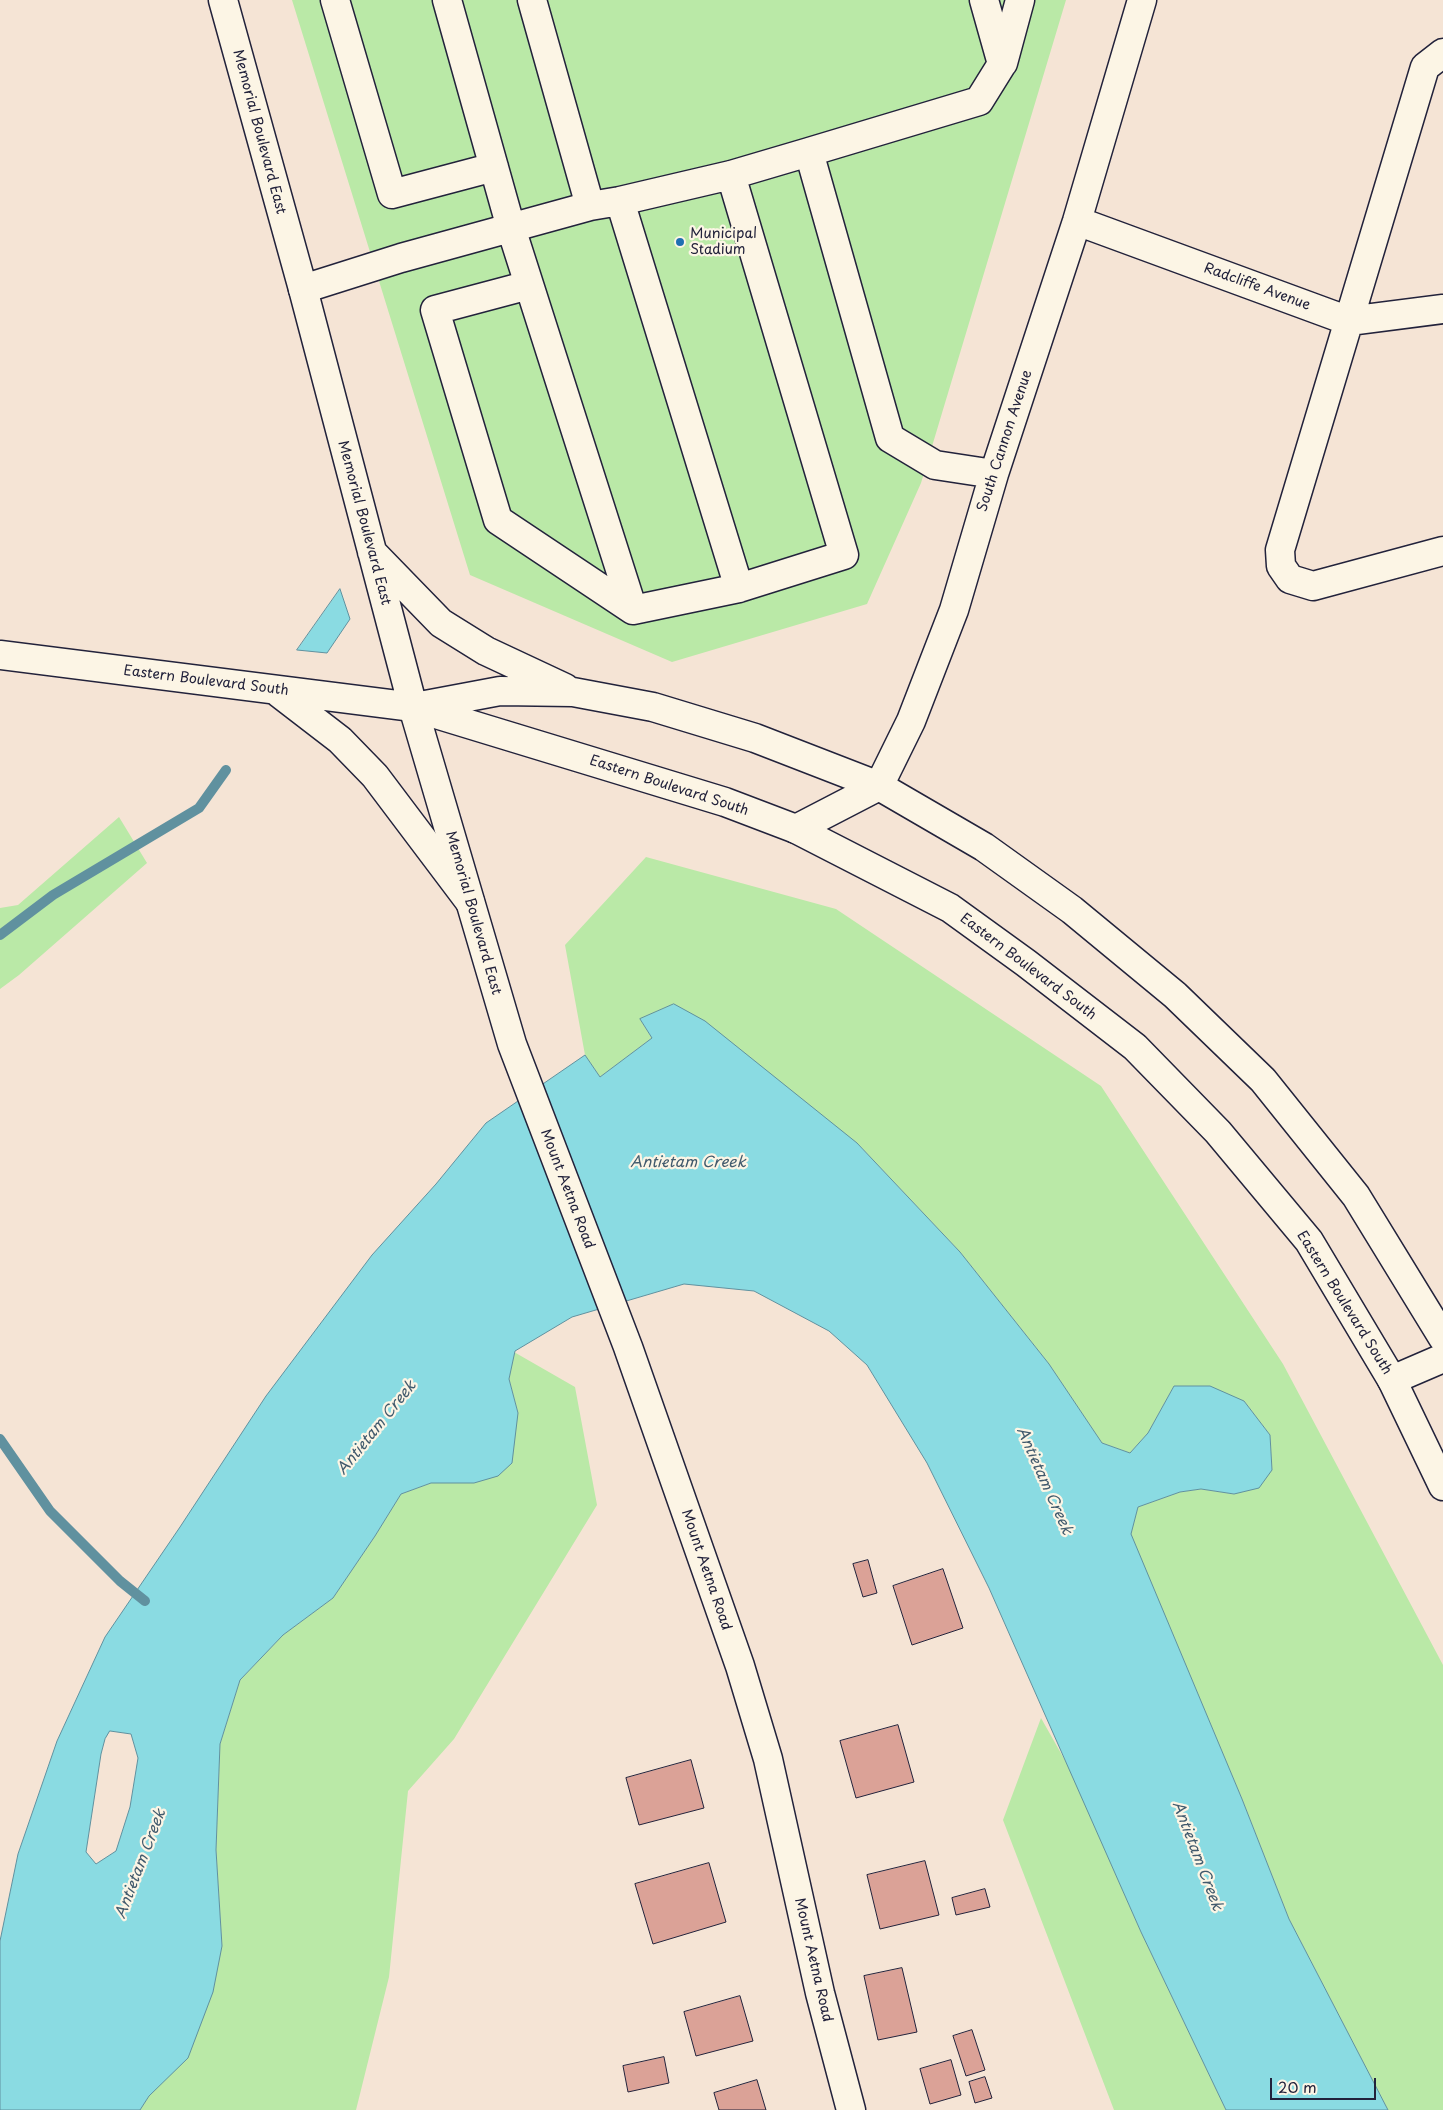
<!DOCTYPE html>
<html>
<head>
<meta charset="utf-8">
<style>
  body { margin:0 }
  #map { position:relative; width:1443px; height:2110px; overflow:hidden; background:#f5e4d5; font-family:"Playpen Sans",sans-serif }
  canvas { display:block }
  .scale { position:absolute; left:1270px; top:2078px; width:106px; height:22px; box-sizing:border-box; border:2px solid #22223b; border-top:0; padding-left:6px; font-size:15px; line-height:18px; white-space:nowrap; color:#22223b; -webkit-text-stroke:4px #fcf5e5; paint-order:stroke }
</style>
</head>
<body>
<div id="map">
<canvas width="1443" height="2110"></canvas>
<div class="scale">20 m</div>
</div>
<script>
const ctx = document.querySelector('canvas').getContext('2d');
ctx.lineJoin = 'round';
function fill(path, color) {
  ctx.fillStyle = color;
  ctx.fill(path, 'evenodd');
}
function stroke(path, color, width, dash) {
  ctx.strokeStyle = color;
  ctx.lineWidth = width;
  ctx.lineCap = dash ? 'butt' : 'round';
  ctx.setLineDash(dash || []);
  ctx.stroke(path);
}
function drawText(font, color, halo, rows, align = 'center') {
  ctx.font = font + ' "Playpen Sans",sans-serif';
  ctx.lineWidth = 4.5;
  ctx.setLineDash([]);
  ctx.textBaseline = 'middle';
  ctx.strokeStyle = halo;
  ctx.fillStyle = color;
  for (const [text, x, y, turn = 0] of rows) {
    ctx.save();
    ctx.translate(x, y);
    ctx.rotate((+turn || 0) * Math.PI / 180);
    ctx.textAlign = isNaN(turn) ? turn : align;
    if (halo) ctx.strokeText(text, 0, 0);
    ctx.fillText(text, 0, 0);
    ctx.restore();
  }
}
fill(new Path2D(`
  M292,0H1066L921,483L867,604L672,662L470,575Z
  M119,817L147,863L19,975L0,989V908L18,905Z
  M646,857L836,909L1101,1086L1283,1364L1443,1665V2110H1388L1289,1919L1242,1799L1130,1534L1138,1507L1180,1492L1201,1489L1234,1494L1272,1470L1270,1435L1244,1401L1174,1386L1148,1433L1130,1453L1102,1443L1049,1364L960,1252L857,1143L640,1019L652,1038L600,1077L585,1055L565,945Z
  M514,1352L575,1387L597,1505L454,1739L408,1791L389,1977L356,2110H140L149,2096L222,1946L216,1850L220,1744L240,1680L283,1635L333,1598L375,1536L401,1494L431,1483H474L518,1413L509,1379Z
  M1041,1718L1071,1771L1141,1932L1226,2110H1114L1003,1820Z`), '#bae9a7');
const water = new Path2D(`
  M340,589L350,619L327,653L297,650Z
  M674,1004L705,1021L857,1143L960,1252L1049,1364L1102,1443L1130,1453L1148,1433L1174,1386H1210L1244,1401L1270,1435L1272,1470L1259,1488L1234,1494L1201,1489L1180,1492L1138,1507L1131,1534L1242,1799L1289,1919L1388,2110H1226L1141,1932L989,1588L927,1463L867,1365L829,1331L754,1291L684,1284L572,1317L515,1351L509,1379L518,1413L512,1463L498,1476L474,1483H431L401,1494L375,1536L333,1598L283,1635L240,1680L220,1744L216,1850L222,1946L213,1992L188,2058L149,2096L140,2110H0V1941L18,1854L57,1741L105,1637L180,1527L266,1396L372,1255L436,1184L486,1123L585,1055L600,1077L652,1038L640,1019ZM110,1731L131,1734L138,1758L130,1807L116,1851L96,1864L86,1852L101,1754L105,1739Z`);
fill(water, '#8adbe2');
stroke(water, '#60919f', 1);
stroke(new Path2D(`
  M0,935L53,895L199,808L226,770
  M0,1439L50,1511L120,1581L145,1601`), '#60919f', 10);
const building = new Path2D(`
  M868,1560L877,1593L863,1597L853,1564Z
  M943,1569L963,1628L912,1645L893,1586Z
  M898,1725L914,1782L856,1798L840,1741Z
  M691,1760L704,1808L639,1825L626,1778Z
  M925,1861L939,1915L880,1929L867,1875Z
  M709,1863L726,1922L653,1944L635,1884Z
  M985,1889L990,1907L956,1915L952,1898Z
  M902,1968L917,2032L878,2040L864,1976Z
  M740,1996L753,2041L696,2056L684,2012Z
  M972,2030L985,2070L966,2076L953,2036Z
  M664,2057L669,2083L628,2092L623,2066Z
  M951,2060L961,2095L930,2104L920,2069Z
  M985,2077L992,2098L975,2103L969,2082Z
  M757,2080L766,2110H719L714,2093Z`);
fill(building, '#dba297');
stroke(building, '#22223b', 1);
const minor = new Path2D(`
  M335,0L392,194L494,167
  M447,0L511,228L633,610
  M532,0L590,206
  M1443,53L1425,67L1280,550L1281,566L1290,579L1313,586L1443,551
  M1003,63L1020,0
  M809,152L979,101L1002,64L984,0
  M620,201L731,175L809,152L890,438L935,465L994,474
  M1077,221L1349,321L1443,309
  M529,285L435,310L498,520L633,610L739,588L844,555L731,175
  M303,289L401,258L590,206L620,201L739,588
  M413,707L512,1044L628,1347L740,1666L768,1759L820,1993L851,2110
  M796,829L879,786L911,721L954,610L994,474L1077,221L1142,0
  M1392,1380L1443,1358`);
const major = new Path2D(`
  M223,0L303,289L413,707
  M372,552L441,623L486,651L565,688
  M0,655L413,707L725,802L796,829L950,908L1026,963L1135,1047L1218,1132L1309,1241L1392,1380L1443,1486
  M275,690L340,740L375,776L470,902
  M420,706L500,691L573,692L653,707L755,738L879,786L984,847L1072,910L1175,995L1263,1080L1356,1196L1443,1338`);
stroke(minor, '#22223b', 31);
stroke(major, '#22223b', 31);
stroke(minor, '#fcf5e5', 28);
stroke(major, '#fcf5e5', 28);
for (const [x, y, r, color] of [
  [680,242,5,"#1f6fb2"]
]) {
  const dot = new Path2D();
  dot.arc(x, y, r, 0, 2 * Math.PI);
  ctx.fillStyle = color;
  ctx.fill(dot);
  stroke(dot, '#fcf5e5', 2);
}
drawText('14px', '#22223b', '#fcf5e5', [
  ["Memorial Boulevard East",259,132,75],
  ["Radcliffe Avenue",1257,287,20],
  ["South Cannon Avenue",1005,441,-72],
  ["Memorial Boulevard East",364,523,75],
  ["Eastern Boulevard South",206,681,7],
  ["Eastern Boulevard South",669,786,18],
  ["Memorial Boulevard East",473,913,74],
  ["Eastern Boulevard South",1028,967,37],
  ["Mount Aetna Road",567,1189,69],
  ["Eastern Boulevard South",1344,1303,58],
  ["Mount Aetna Road",706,1570,71],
  ["Mount Aetna Road",813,1960,77]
]);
drawText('14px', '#22223b', '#fcf5e5', [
  ["Municipal",690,234],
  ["Stadium",690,250]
], 'left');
drawText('italic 15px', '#415a6d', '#fcf5e5', [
  ["Antietam Creek",688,1163],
  ["Antietam Creek",377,1428,-51],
  ["Antietam Creek",1044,1481,66],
  ["Antietam Creek",1197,1856,69],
  ["Antietam Creek",141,1864,-69]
]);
</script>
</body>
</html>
